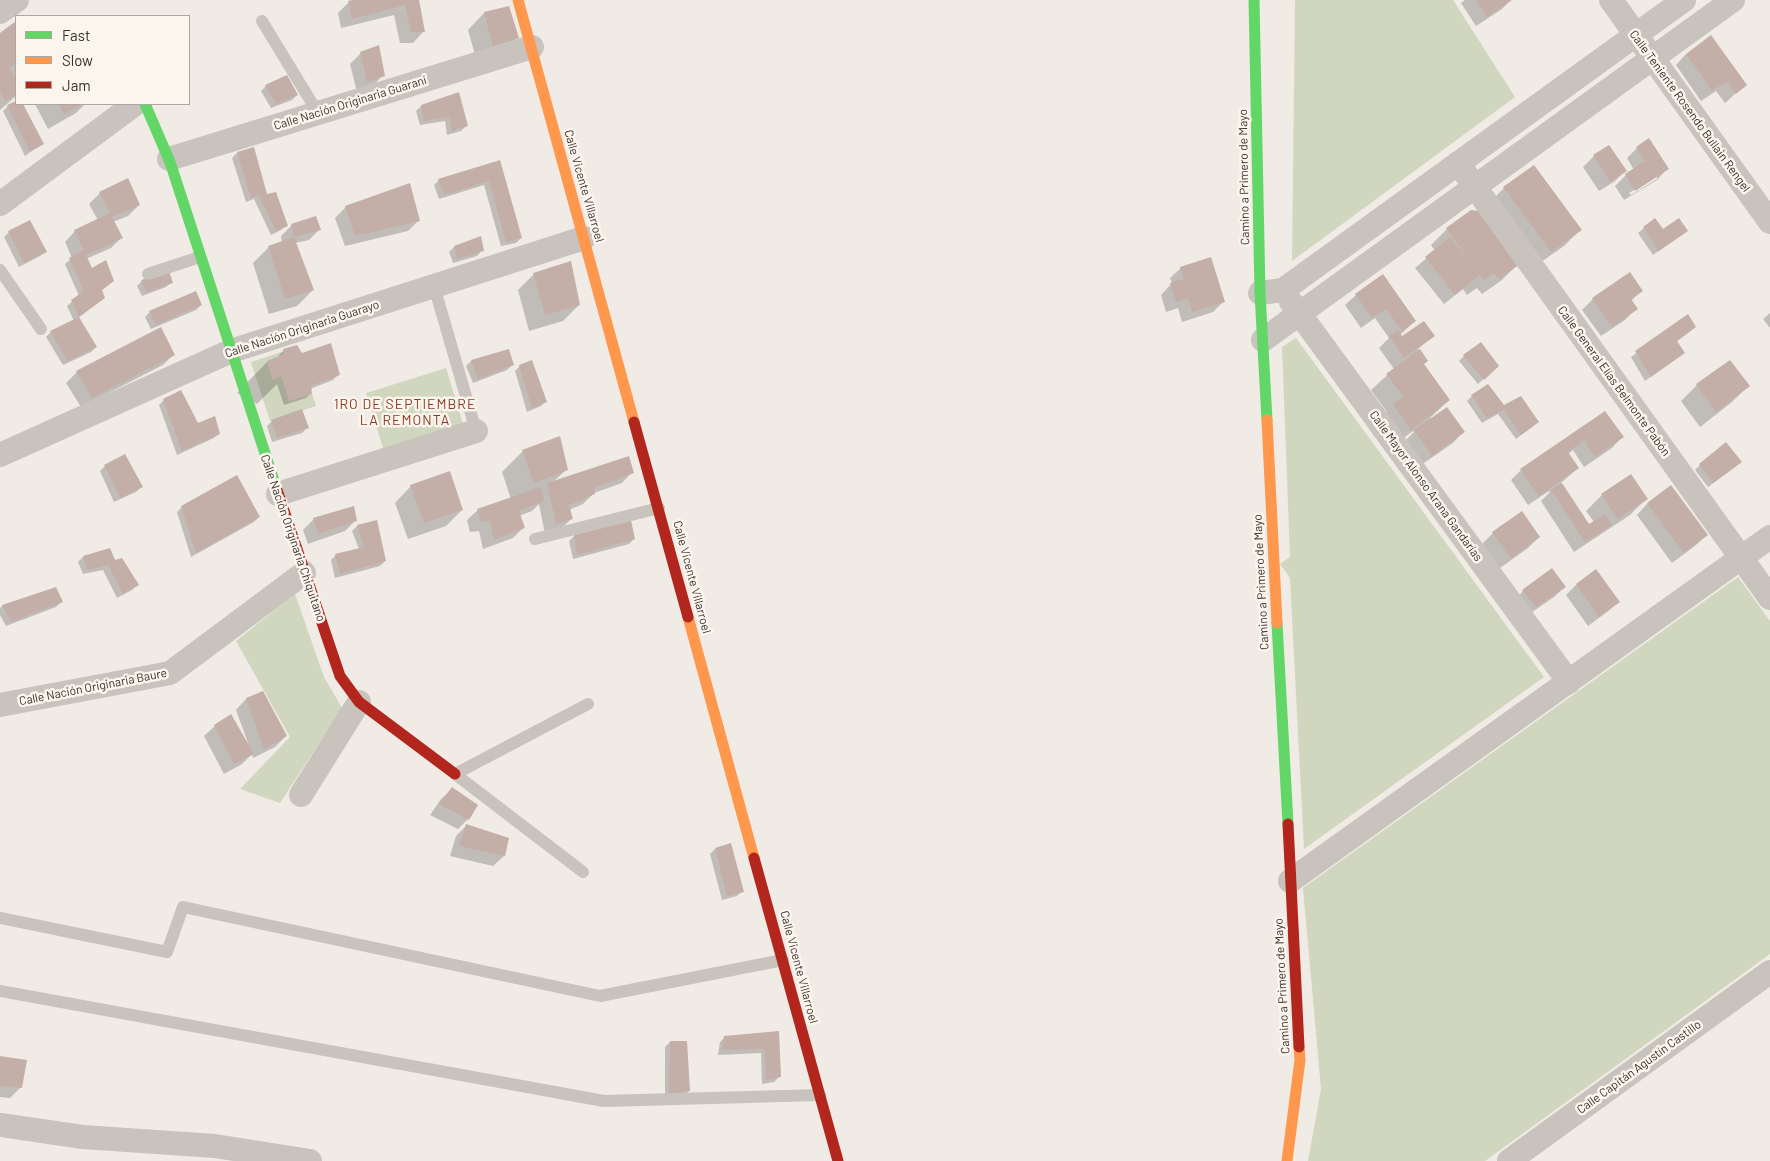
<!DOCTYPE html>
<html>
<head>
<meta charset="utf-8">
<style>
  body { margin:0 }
  #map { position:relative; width:1770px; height:1161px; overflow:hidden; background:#f0ebe5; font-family:Barlow,sans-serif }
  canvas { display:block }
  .legend { position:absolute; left:15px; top:15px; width:175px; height:90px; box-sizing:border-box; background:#fbf5ee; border:1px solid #aea6a0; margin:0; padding:6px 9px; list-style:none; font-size:15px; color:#3b302b }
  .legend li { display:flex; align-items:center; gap:10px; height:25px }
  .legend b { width:25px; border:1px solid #aea6a0 }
</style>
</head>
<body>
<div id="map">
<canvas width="1770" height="1161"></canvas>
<ul class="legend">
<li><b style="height:6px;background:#63d668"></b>Fast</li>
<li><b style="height:6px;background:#ff974d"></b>Slow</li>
<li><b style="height:6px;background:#b3261e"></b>Jam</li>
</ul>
</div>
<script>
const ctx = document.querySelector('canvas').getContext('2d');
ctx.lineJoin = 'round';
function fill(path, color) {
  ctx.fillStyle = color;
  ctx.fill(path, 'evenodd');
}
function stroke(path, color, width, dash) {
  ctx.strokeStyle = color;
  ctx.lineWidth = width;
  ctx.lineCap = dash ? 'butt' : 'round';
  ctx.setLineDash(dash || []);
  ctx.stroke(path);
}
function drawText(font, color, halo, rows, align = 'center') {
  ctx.font = font + ' Barlow,sans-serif';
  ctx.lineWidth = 5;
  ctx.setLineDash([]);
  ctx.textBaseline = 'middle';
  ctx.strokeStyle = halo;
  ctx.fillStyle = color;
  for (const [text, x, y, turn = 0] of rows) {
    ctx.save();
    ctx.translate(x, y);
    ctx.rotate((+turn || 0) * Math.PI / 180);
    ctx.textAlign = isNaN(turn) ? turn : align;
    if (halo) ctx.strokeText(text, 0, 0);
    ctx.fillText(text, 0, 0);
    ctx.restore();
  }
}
fill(new Path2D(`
  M1295,0H1453L1515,97L1292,261Z
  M1296,338L1544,677L1304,849L1290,578L1280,564L1290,557L1282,347Z
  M297,347L316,406L270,421L251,362Z
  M446,368L463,424L383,448L366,393Z
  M1738,577L1770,621V954L1485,1161H1308L1321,1089L1303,888Z
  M295,594L324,677L342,708L280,803L240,789L290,737L236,641Z`), '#d1d6bf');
fill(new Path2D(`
  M357,0H417L423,32L413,43H400L394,15L341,28L338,13L349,2Z
  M1465,0H1511L1502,9L1476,26L1461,3Z
  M484,13L517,37L501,53L477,62L468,30Z
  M16,23V96L0,110V34Z
  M361,53L383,75L373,86L357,92L350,64Z
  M1686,54L1745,85L1725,103L1716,91L1701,101L1676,65Z
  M266,86L297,95L292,100L271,108L261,91Z
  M458,94L466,126L461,131L447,135L445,121L420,125L416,111L421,106Z
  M16,103L21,104L42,143L25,156L3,111L8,106Z
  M35,104H85L76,113L48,129Z
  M1609,146L1625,171L1615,181L1599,191L1583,167L1594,156Z
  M254,148L266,195L286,225L281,230L271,235L254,199L246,202L232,158L237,153Z
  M1637,148L1667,169L1657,180L1624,200L1615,186L1626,175L1634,170L1627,158ZM1657,176V179L1631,195L1629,193Z
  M499,161L521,238L516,243L501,246L484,185L439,199L434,185L439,180Z
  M1534,166L1580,230L1564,246L1534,267L1488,204L1504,188Z
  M100,193L139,205L128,216L113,222L121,238L111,248L86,259L92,269L113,281L101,291L103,298L78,318L96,347L91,352L63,365L46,337L51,332L74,321L67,306L79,296L65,264L72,258L65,242L75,231L98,220L89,204Z
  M346,207L418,221L408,231L345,246L335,218Z
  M1654,220L1662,231L1681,235L1653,255L1638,233Z
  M292,225L320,229L309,240L295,243L313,290L297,306L269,314L253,263L269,247L282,242L281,236Z
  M1447,229L1518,264L1502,280L1482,294L1477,288L1467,295L1463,289L1444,304L1415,268L1435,251L1431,245Z
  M9,232L45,252L40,256L19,267L4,237Z
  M454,247L482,250L477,256L453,263L449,252Z
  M1181,268L1224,301L1213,312L1182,322L1178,308L1166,312L1161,295L1172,283L1170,278Z
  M534,274L579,305L563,321L529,331L518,290Z
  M142,281L171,282L166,287L142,296L137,286Z
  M1641,291L1631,301L1636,309L1625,320L1601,336L1582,310L1593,299Z
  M1356,295L1415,321L1400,335L1402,338L1433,336L1418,349L1426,361L1423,364L1449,400L1430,418L1463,432L1453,443L1421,465L1404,442L1414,432L1413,431L1394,445L1378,422L1387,412L1371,390L1394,369L1379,348L1389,338L1375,318L1361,328L1345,305Z
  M201,305L196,310L151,329L145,317L150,312Z
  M1770,313V328L1763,319Z
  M1688,316L1689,332L1676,342L1683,353L1645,381L1631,357Z
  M284,350L301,355L338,375L333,380L310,389L311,393L306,398L284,405L277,384L257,404L237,393L267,362L279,358V355Z
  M508,351L512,365L507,370L473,383L466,366L471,361Z
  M174,354L163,365L81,407L66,383L77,372Z
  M1464,356L1497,366L1478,384L1459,361Z
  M520,366L546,401L541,406L527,412L515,371Z
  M1697,385L1748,386L1732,402L1700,427L1681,401Z
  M1472,396L1504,406L1532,427L1516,439L1498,414L1482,423L1467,401Z
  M164,400L197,425L219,433L214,438L177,455L159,405Z
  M1605,412L1622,437L1612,448L1584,467L1573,450L1568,454L1578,468L1561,483L1588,526L1594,522L1586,511L1602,495L1646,499L1630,515L1574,552L1541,501L1550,492L1549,491L1528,505L1511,480L1521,470Z
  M272,421L307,428L302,433L272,442L267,426Z
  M523,451L567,469L553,482L632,472L622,483L594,493L583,504L569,510L571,519L561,529L545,534L539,504L532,511L519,516L524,527L513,538L483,549L479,531L470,532L467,520L478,510L511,499L502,472Z
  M1700,465L1735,467L1708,487L1695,470Z
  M105,466L141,487L136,492L114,502L100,471Z
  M411,486L462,510L446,526L408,539L395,503Z
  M1671,487L1706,535L1696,545L1672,563L1637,515L1647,504Z
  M182,507L259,517L254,522L191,557L177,512Z
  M1521,513L1539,537L1528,548L1500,568L1482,544L1493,533Z
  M314,519L356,520L345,531L308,544L303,530Z
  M357,526L385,561L380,566L335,578L331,560L336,555L359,549L352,531Z
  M574,536L634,539L629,544L573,559L569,541Z
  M110,550L115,561L137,585L132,590L117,598L103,570L83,574L78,562L83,557Z
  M1596,571L1618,602L1607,612L1588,626L1566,595L1576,585Z
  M1565,587L1554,597L1525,617L1513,602L1523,591Z
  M56,588L61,602L56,607L6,626L0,615V608L2,606Z
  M263,692L286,736L275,747L253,758L252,754L242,764L224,774L204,736L215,726L248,743L236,710L246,699Z
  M452,789L468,819L458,829L430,815L441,799Z
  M467,825L507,839L504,856L493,866L450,856L456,836Z
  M715,849L742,891L737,896L722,900L710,854Z
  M778,1032L779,1077L774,1082L762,1084L761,1053L718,1055L720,1042L725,1037Z
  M670,1042L689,1091L684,1096L665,1099V1047Z
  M0,1057L21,1087L10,1098L0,1097Z`), '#0003');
fill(new Path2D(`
  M352,0H419L425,32H411L405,5L352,19L348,1Z
  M1476,0H1512L1487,17Z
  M509,6L519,38L493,47L484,12Z
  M16,21V64L9,67L16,80V95L5,101L0,92V33Z
  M1711,35L1747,85L1736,94L1727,81L1712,91L1686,54Z
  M379,45L385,76L367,82L360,52Z
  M287,75L298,95L276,104L265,85Z
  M459,92L468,126L452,131L449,117L424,121L421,105Z
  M16,101V104H23L44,144L30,152L7,105Z
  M59,104H82L64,114Z
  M1649,138L1669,169L1635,191L1625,174L1645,161L1636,147Z
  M1609,145L1627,171L1610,182L1593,155Z
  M254,147L267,194L276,192L288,226L276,231L259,195L251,198L237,152Z
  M500,160L522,238L506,242L489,181L444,195L438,179Z
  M1534,165L1582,230L1551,252L1503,187Z
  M128,178L140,205L112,217L123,238L86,255L92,268L106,260L114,281L102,290L105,298L79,317L71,300L84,291L69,258L83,250L74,230L110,213L99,192Z
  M410,183L420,221L355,236L345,206Z
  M1471,210L1479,211L1520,264L1499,279L1494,273L1484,280L1480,275L1455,295L1425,257L1450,237L1472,264L1446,228Z
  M316,216L321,230L294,237L291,224Z
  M1655,218L1663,229L1679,218L1688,231L1659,251L1643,227Z
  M30,220L47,252L24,263L8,231Z
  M481,236L484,251L457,259L454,246Z
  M294,237L314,290L285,299L268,246Z
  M1211,257L1225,302L1192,312L1188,298L1176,302L1170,283L1184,279L1180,267Z
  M571,261L580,305L545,315L533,273Z
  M169,271L173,283L147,292L141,280Z
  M1630,272L1643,291L1631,299L1638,309L1612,327L1592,298Z
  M1383,274L1416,321L1402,331L1386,309L1372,318L1355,294Z
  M196,291L202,305L156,325L149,311Z
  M1688,314L1696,327L1677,341L1685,353L1651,377L1635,351Z
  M79,317L97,347L68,361L50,331Z
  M1424,321L1435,336L1404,358L1389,336L1398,330L1402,336Z
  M161,327L175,355L92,398L76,371Z
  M1481,342L1499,366L1484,380L1463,355Z
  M331,343L340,375L311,386L312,394L289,401L281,376L272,380L267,361L284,354L283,349L297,345L302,353Z
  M509,349L514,365L478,379L471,360Z
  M1420,349L1428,361L1424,364L1450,400L1411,430L1393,405L1404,397L1386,374Z
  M532,360L547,402L532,408L519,365Z
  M1730,360L1750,386L1716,412L1696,384Z
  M1488,384L1504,405L1521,396L1539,422L1521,435L1504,410L1487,418L1471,395Z
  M181,390L198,423L215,416L220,434L182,451L163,399Z
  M1447,407L1465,432L1432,456L1414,430Z
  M302,409L309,428L277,438L271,420Z
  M1605,411L1624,437L1595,457L1584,440L1568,452L1579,468L1539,496L1520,469Z
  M560,436L568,470L534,483L522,450Z
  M1726,442L1742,462L1713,483L1699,464Z
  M125,454L143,487L120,498L104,465Z
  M629,456L634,473L594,488L595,494L569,505L573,519L556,524L547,483Z
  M450,471L463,510L424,523L410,485Z
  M1631,474L1648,499L1618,519L1601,494Z
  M237,475L260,517L196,553L181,506Z
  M1562,483L1589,524L1605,514L1612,525L1585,542L1551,490Z
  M1671,485L1708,535L1684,553L1647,503Z
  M541,487L544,501L519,511L525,528L494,540L490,521L481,522L477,509Z
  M354,506L357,521L318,534L313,518Z
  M1522,511L1540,537L1511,558L1492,532Z
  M377,520L386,561L340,574L335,554L364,547L357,525Z
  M631,520L635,539L577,555L574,535Z
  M110,548L115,560L122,558L139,585L123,594L108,565L88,570L83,556Z
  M1552,568L1566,587L1536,607L1522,590Z
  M1596,569L1620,602L1599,617L1576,584Z
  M56,587L63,602L11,622L2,605Z
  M263,691L287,736L264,749L246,698Z
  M231,714L254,754L234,764L214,725Z
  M452,787L478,805L469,820L439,804Z
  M466,824L509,838L505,856L459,846Z
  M731,843L744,892L727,896L715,848Z
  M779,1031L781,1077L766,1080L765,1049L722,1050L724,1036Z
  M670,1041H687L690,1091L669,1094Z
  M0,1056L27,1060L22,1088L0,1086Z`), '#c3afa7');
stroke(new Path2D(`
  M262,21L318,113
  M0,270L41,329
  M148,274L200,257
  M434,286L476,431
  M535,539L659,508
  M583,872L455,774L588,704
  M0,918L167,952L183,907L600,996L783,960
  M0,991L604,1101L820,1095`), '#c9c3be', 12);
stroke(new Path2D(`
  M1611,0L1770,222
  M0,12L17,0
  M169,159L532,47
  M1458,163L1770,598
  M0,204L135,104
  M1260,293L1283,290L1684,0
  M1291,302L1569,682
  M1263,340L1733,0
  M0,455L231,351L584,238
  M278,494L476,431
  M0,705L170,673L304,573
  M301,795L359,702
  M1290,881L1770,537
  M0,1125L83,1137L215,1146L310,1161
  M1509,1161L1770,972`), '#c9c3be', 24);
stroke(new Path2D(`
  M1254,0L1260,293L1267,420
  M145,104L170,162L276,487
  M1277,623L1288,824`), '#63d668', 11);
stroke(new Path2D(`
  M518,0L634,422
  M1267,420L1277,623
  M688,617L754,858
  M1287,1161L1300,1060L1299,1047`), '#ff974d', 11);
stroke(new Path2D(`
  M634,422L688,617
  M276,487L340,676L359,702L455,774
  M1288,824L1299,1047
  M754,858L838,1161`), '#b3261e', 11);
drawText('12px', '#3b302b', '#fbf5ee', [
  ["Calle Nación Originaria Guaraní",350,103,-17],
  ["Calle Teniente Rosendo Bullain Rengel",1690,111,54],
  ["Camino a Primero de Mayo",1244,177,-91],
  ["Calle Vicente Villarroel",584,186,74],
  ["Calle Nación Originaria Guarayo",302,329,-18],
  ["Calle General Elías Belmonte Pabón",1614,381,54],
  ["Calle Mayor Alonso Arana Gandarías",1426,486,54],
  ["Calle Nación Originaria Chiquitano",293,538,71],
  ["Calle Vicente Villarroel",692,577,75],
  ["Camino a Primero de Mayo",1261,582,-93],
  ["Calle Nación Originaria Baure",93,687,-11],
  ["Calle Vicente Villarroel",799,967,75],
  ["Camino a Primero de Mayo",1282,986,-93],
  ["Calle Capitán Agustín Castillo",1639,1067,-36]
]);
ctx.letterSpacing = '1px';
drawText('14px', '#8c3b22', '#fbf5ee', [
  ["1RO DE SEPTIEMBRE",405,404],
  ["LA REMONTA",405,420]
]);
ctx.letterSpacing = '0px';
</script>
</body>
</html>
